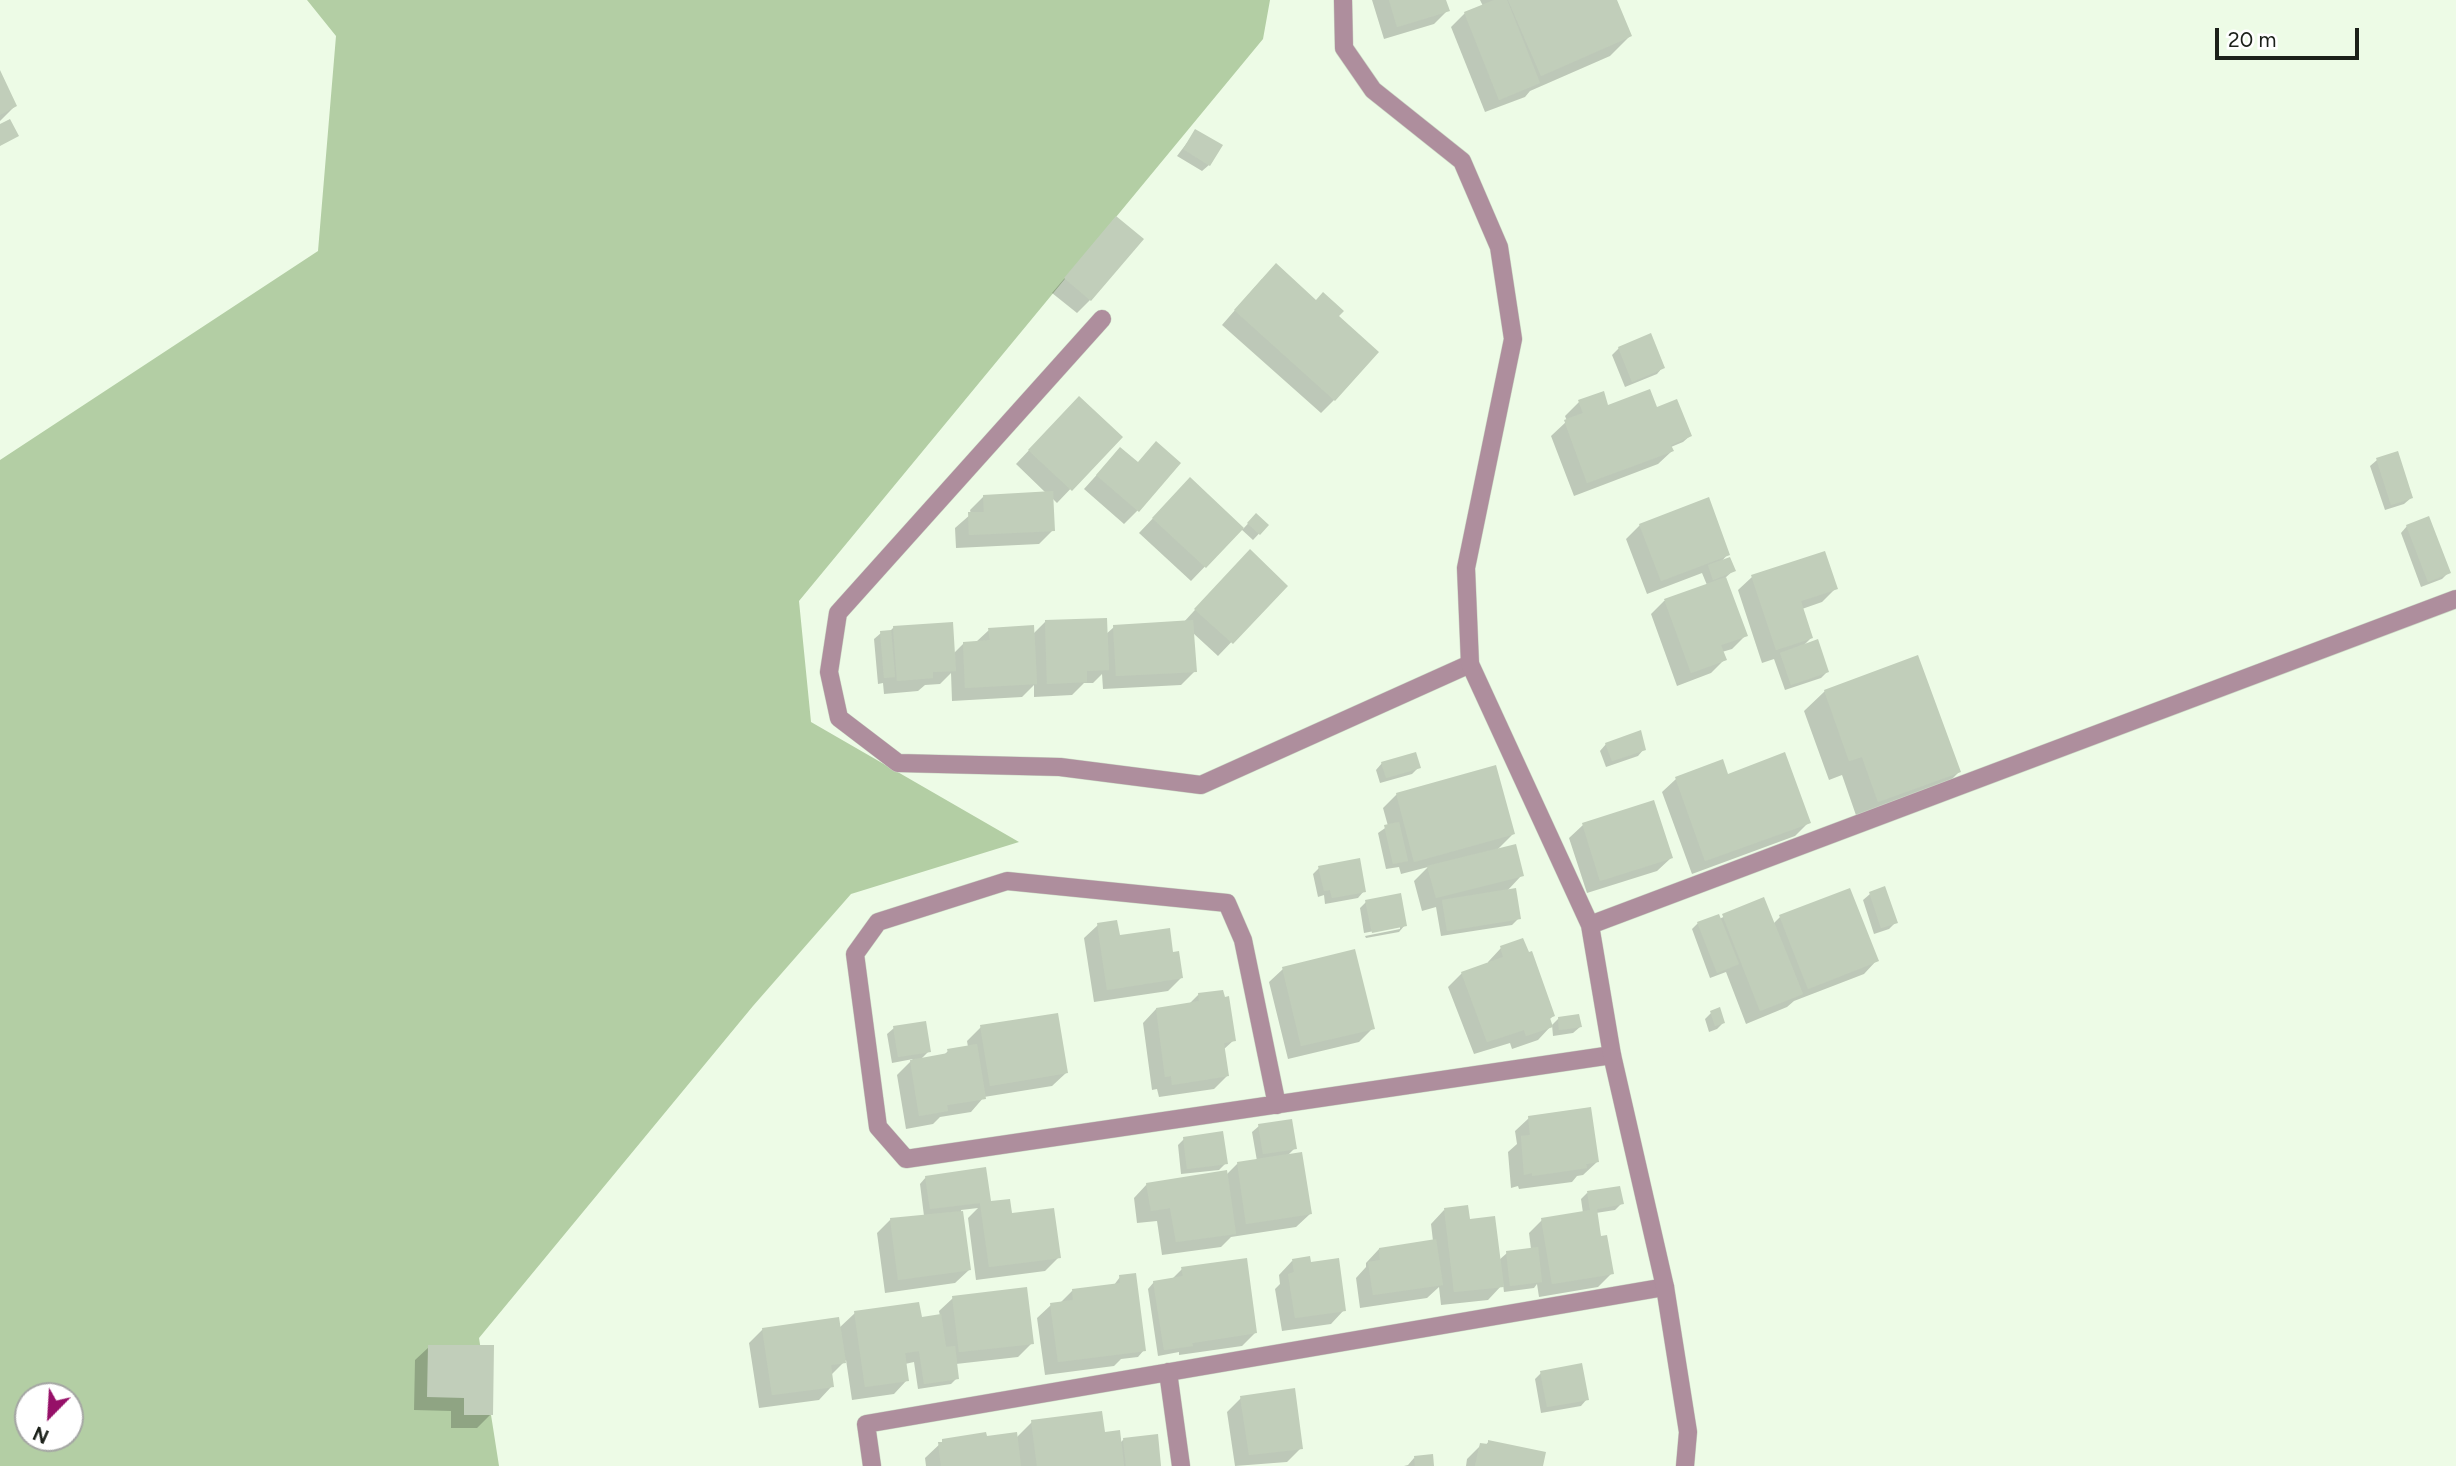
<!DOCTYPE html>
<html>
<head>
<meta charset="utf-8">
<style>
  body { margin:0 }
  #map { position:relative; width:2456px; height:1466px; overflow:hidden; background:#edfbe6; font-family:Figtree,sans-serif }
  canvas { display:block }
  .north { position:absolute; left:14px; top:1382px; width:70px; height:70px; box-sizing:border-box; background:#fff; border:2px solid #a4a6a3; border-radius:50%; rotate:204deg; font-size:19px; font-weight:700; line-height:28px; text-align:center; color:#1b2019 }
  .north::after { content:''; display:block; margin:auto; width:24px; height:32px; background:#961068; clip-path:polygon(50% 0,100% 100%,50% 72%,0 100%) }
  .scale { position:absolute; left:2215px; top:28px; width:144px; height:32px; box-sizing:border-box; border:4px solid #1b2019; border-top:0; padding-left:9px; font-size:21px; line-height:24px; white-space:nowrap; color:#1b2019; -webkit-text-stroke:5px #fff; paint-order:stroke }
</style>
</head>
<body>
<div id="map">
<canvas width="2456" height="1466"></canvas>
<div class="north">N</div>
<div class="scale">20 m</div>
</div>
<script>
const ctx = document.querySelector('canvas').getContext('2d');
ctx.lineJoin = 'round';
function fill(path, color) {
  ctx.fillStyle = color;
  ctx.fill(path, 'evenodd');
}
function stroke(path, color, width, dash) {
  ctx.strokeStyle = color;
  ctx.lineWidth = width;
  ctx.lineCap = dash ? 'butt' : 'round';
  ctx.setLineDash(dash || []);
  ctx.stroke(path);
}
fill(new Path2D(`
  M307,0H1270L1263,39L799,601L811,722L1019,842L851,894L753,1006L479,1338L499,1466H0V460L318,251L336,36ZM28,1396H70V1438H28Z`), '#b3cea4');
fill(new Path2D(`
  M1372,0H1445L1448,10L1434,24L1384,39Z
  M1480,0H1615L1630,36L1610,56L1530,91L1525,97L1485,112L1451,27L1465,13L1483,6Z
  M0,74L15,106L0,121Z
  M1196,131L1209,165L1202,171L1177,156Z
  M1116,218L1090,300L1077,313L1052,293Z
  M1262,279L1316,302L1337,316L1334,400L1321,413L1222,325Z
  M1619,348L1663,367L1657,374L1625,387L1612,355Z
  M1603,393L1607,407L1656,410L1690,436L1683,442L1671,447L1672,451L1658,464L1574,496L1551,436L1567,421L1565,416L1579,402Z
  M1065,412L1120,437L1057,503L1052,498L1053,530L1039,544L956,548L955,528L971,514L970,510L984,496L1046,493L1016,464Z
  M1120,449L1137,464L1138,510L1124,524L1084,489Z
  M2377,460L2411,498L2404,504L2385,510L2370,466Z
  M1190,479L1243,529L1256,515L1267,525L1253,540L1241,529L1191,581L1139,533Z
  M1640,525L1728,554L1721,562L1734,570L1725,578L1746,635L1732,649L1722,652L1725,659L1711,673L1677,686L1651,614L1664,601L1707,585L1702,573L1647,594L1626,539Z
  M2407,526L2449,572L2442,579L2421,587L2401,533Z
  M1236,565L1285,586L1218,656L1193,633L1195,671L1181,685L1103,689L1102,674L1093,683H1084L1072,695L1034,697V685L1022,697L952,701L951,673L940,684L925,685L918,691L884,694L883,683L878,684L874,639L881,633L889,632L894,627L953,654L964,643L976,642L989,630L1032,635L1045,622L1105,635L1114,627L1183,623Z
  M1752,577L1836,588L1822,602L1802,609L1811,638L1802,647L1827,672L1821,678L1785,690L1774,659L1762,663L1738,590Z
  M1825,691L1959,772L1939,792L1858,821L1842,775L1829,780L1804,711Z
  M1606,744L1644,749L1638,756L1606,767L1600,751Z
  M1382,763L1419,767L1412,774L1380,783L1376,770Z
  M1727,776L1809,822L1795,836L1692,874L1662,792L1676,779Z
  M1397,794L1513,834L1497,850L1522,875L1507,891L1519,918L1512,925L1441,936L1436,907L1422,911L1414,881L1428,867L1401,874L1399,867L1386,869L1378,833L1388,826L1383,808Z
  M1583,825L1671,858L1657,871L1587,893L1569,838Z
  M1319,868L1364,891L1358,898L1325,904L1324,895L1318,897L1313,874Z
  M1870,894L1896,922L1889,929L1874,934L1863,900Z
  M1763,899L1773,924L1780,917L1877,960L1864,974L1794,1001L1787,1007L1746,1024L1726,972L1710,978L1692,929L1698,923L1719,919Z
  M1366,902L1405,925L1399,932L1366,938L1365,936L1400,929V926L1364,933L1360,908Z
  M1098,925L1118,937L1172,954L1181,978L1168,991L1094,1002L1084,938Z
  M1501,948L1553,1016L1549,1020L1551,1026L1559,1018L1580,1027L1573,1033L1553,1036L1552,1025L1538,1040L1512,1049L1510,1043L1474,1054L1448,987L1462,973L1488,964V962Z
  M1283,969L1373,1028L1359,1042L1288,1059L1269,982Z
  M1199,994L1234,1040L1223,1050L1228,1075L1214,1089L1159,1097L1157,1089L1152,1090L1143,1023L1156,1009L1189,1004Z
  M1711,1013L1723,1023L1717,1029L1709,1032L1705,1019Z
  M981,1027L1066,1073L1052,1086L984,1097L971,1112L940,1117L933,1124L906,1129L897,1075L913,1059L892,1063L887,1034L894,1028L929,1051L920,1060L943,1056L948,1051L968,1047L967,1041Z
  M1529,1118L1597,1162L1583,1175L1577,1176L1572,1182L1519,1189L1518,1186L1511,1188L1508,1152L1517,1144L1515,1131Z
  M1259,1126L1295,1148L1287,1156L1310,1214L1296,1227L1231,1237L1221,1247L1162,1255L1157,1221L1137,1223L1134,1198L1147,1184L1226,1175L1238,1163L1257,1161L1252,1132Z
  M1184,1139L1226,1163L1219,1170L1181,1174L1178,1145Z
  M926,1177L1011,1215L1059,1257L1045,1271L976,1280L968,1218L978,1208L961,1210L969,1270L955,1283L885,1293L877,1233L891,1219L924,1216L920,1184Z
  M1587,1193L1622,1203L1615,1210L1596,1213L1600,1238L1612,1273L1598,1287L1539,1297L1537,1284L1534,1288L1504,1292L1503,1284L1488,1300L1441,1305L1439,1287L1427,1298L1360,1308L1356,1278L1366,1267V1263L1379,1249L1433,1241L1431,1224L1444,1210L1468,1221L1499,1260L1507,1253L1531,1249L1529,1233L1542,1220L1583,1213L1581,1199Z
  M1292,1261L1310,1264L1344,1310L1331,1324L1282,1331L1275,1289L1280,1284L1279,1275Z
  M1182,1269L1255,1333L1242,1346L1179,1355V1352L1158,1356L1148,1289L1154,1282L1171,1280Z
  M1120,1277L1144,1350L1138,1357L1121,1359L1114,1366L1045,1375L1037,1318L1051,1305L1059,1304L1072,1291L1114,1285Z
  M953,1298L1032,1343L1018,1357L956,1364L957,1378L951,1384L918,1389L914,1362L905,1364L907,1380L894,1394L852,1400L846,1360L831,1375L832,1386L819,1400L759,1408L749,1343L763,1329L839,1328L855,1313L920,1319L940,1316L939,1311Z
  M429,1347L491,1414L477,1428H451V1411L414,1410L415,1360Z
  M1541,1373L1587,1399L1581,1406L1541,1413L1535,1379Z
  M1241,1398L1301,1448L1287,1462L1235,1466L1227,1412Z
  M1032,1422L1104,1434L1120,1443L1124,1439L1159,1466H926L925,1458L943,1441L1016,1438Z
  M1489,1441L1541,1466H1466L1467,1459L1481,1445L1485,1446Z
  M1414,1458L1432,1466H1404L1408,1465Z`), '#0003');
fill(new Path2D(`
  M1389,0H1446L1450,11L1397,27Z
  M1494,0H1507L1540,83L1499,100L1464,12Z
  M1508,0H1617L1632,36L1541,76Z
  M0,70L17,106L0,115Z
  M10,119L19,136L0,146V124Z
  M1195,129L1223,145L1210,166L1183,149Z
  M1116,216L1144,239L1091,301L1064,278Z
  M1276,263L1316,300L1323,292L1344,311L1339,316L1379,352L1335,401L1234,310Z
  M1651,333L1665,368L1632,382L1618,347Z
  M1650,389L1657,407L1677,399L1692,436L1671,445L1674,451L1587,483L1564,420L1583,413L1578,400L1604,391L1608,405Z
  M1079,396L1123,437L1072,491L1028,450Z
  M1156,441L1181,463L1139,512L1096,475L1120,447L1138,462Z
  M2398,451L2413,498L2391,505L2376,458Z
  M1190,477L1244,528L1206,568L1152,518Z
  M1053,491L1055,531L969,535L968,512H984L983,495Z
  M1709,497L1730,555L1661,581L1639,524Z
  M1256,513L1269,525L1260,535L1247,523Z
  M2429,516L2451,573L2428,582L2406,525Z
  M1250,549L1288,586L1233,644L1194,609Z
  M1825,551L1838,589L1801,601L1813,638L1776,650L1751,575Z
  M1730,557L1736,571L1713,580L1708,565Z
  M1726,577L1748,636L1721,645L1727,660L1691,673L1664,599Z
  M1107,618L1109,670L1087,671V682L1047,684L1045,620Z
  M1193,620L1197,672L1116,676L1113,625Z
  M953,622L956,671L933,672V678L897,681L893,626Z
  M1034,625L1037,684L965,688L963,642L990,640L988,628Z
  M891,630L895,677L884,678L880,631Z
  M1818,639L1829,672L1791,685L1780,653Z
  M1918,655L1961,772L1878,802L1862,757L1849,761L1824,690Z
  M1641,730L1646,750L1612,761L1605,743Z
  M1416,752L1421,768L1386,778L1381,762Z
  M1785,752L1811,823L1705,861L1675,777L1723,759L1728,774Z
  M1496,765L1515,834L1414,862L1396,793Z
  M1654,800L1673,858L1600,881L1582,823Z
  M1399,822L1408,861L1393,864L1384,825Z
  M1516,844L1524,876L1436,898L1427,866Z
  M1360,858L1366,892L1332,898L1330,890L1324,891L1318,866Z
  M1885,886L1898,923L1881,928L1869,892Z
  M1516,888L1521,919L1447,931L1442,900Z
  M1850,888L1879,961L1808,989L1779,915Z
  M1401,893L1407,926L1372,933L1365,900Z
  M1764,897L1803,994L1760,1011L1722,914Z
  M1719,914L1739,964L1717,973L1697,922Z
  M1117,920L1120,935L1170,928L1173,952L1179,951L1183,978L1107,990L1097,923Z
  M1523,938L1529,952L1532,951L1555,1016L1550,1018L1553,1027L1526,1036L1524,1030L1487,1042L1461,972L1503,957L1500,946Z
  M1355,949L1375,1029L1301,1046L1282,967Z
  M1223,990L1225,997L1229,996L1236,1041L1224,1043L1229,1076L1172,1085L1171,1076L1165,1077L1156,1008L1199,1001L1198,993Z
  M1720,1007L1725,1023L1715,1026L1710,1011Z
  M1058,1013L1068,1073L990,1086L980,1025Z
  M1579,1014L1582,1027L1559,1030L1558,1017Z
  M926,1021L931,1052L898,1057L893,1026Z
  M977,1044L986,1099L947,1105L948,1111L919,1116L910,1060L948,1053L947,1049Z
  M1591,1107L1599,1162L1586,1164L1587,1168L1532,1176V1173L1524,1175L1521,1136L1530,1135L1528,1116Z
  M1292,1119L1297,1149L1263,1154L1258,1124Z
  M1223,1131L1228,1164L1187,1169L1183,1137Z
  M1302,1152L1312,1214L1246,1224L1237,1162Z
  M986,1167L991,1201L1010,1199L1012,1213L1054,1208L1061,1258L989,1267L980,1203L930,1209L925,1176Z
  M1227,1170L1236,1234L1176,1242L1170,1208L1151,1211L1146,1183Z
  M1620,1186L1624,1204L1597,1209L1601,1236L1607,1235L1614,1274L1552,1284L1541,1218L1590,1210L1587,1191Z
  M1468,1205L1470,1219L1495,1216L1504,1287L1454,1292L1444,1208Z
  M963,1211L971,1270L898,1280L890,1218Z
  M1436,1239L1443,1285L1373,1295L1368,1262L1380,1260L1379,1248Z
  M1538,1247L1542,1282L1510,1286L1506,1251Z
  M1310,1256L1311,1262L1339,1258L1346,1311L1295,1318L1288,1274L1294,1272L1292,1259Z
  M1247,1258L1257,1333L1192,1343L1193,1346L1164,1350L1153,1281L1183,1276L1181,1267Z
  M1136,1273L1146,1351L1058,1362L1050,1303L1073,1300L1072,1289L1120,1283L1119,1275Z
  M1027,1287L1034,1344L959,1352L952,1296Z
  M919,1302L922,1317L941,1314L946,1347L955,1346L959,1379L924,1384L919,1351L905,1353L909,1381L865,1387L854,1311Z
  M839,1317L846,1363L831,1365L834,1387L772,1395L762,1328Z
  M428,1345H494L493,1415H464V1398L427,1397Z
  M1582,1363L1589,1400L1547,1407L1540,1371Z
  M1295,1388L1303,1449L1249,1455L1240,1396Z
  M1102,1411L1105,1432L1120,1430L1124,1466H1037L1031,1420Z
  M986,1432L987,1436L1017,1432L1021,1466H941L938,1442H942V1439Z
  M1158,1434L1161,1466H1126L1123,1438Z
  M1488,1440L1546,1452L1543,1466H1475L1480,1443L1488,1444Z
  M1433,1454L1434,1466H1415L1414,1456Z`), '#c1ceba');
const lane = new Path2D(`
  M1102,319L838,613L829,672L839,718L898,763L1060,767L1201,785L1470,664
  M1277,1105L1243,940L1227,903L1007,881L878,922L855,954L878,1127L906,1159L1612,1055
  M1168,1372L1181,1466
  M872,1466L866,1424L1665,1287`);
const street = new Path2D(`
  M1343,0L1344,48L1373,90L1462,161L1499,247L1513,339L1466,568L1470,664L1590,925L1612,1055L1665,1287L1688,1432L1685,1466
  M1590,925L2456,599`);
stroke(lane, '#cbd8c5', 19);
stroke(street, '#cbd8c5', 19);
stroke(lane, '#ae8e9d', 18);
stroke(street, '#ae8e9d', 18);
</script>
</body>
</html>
